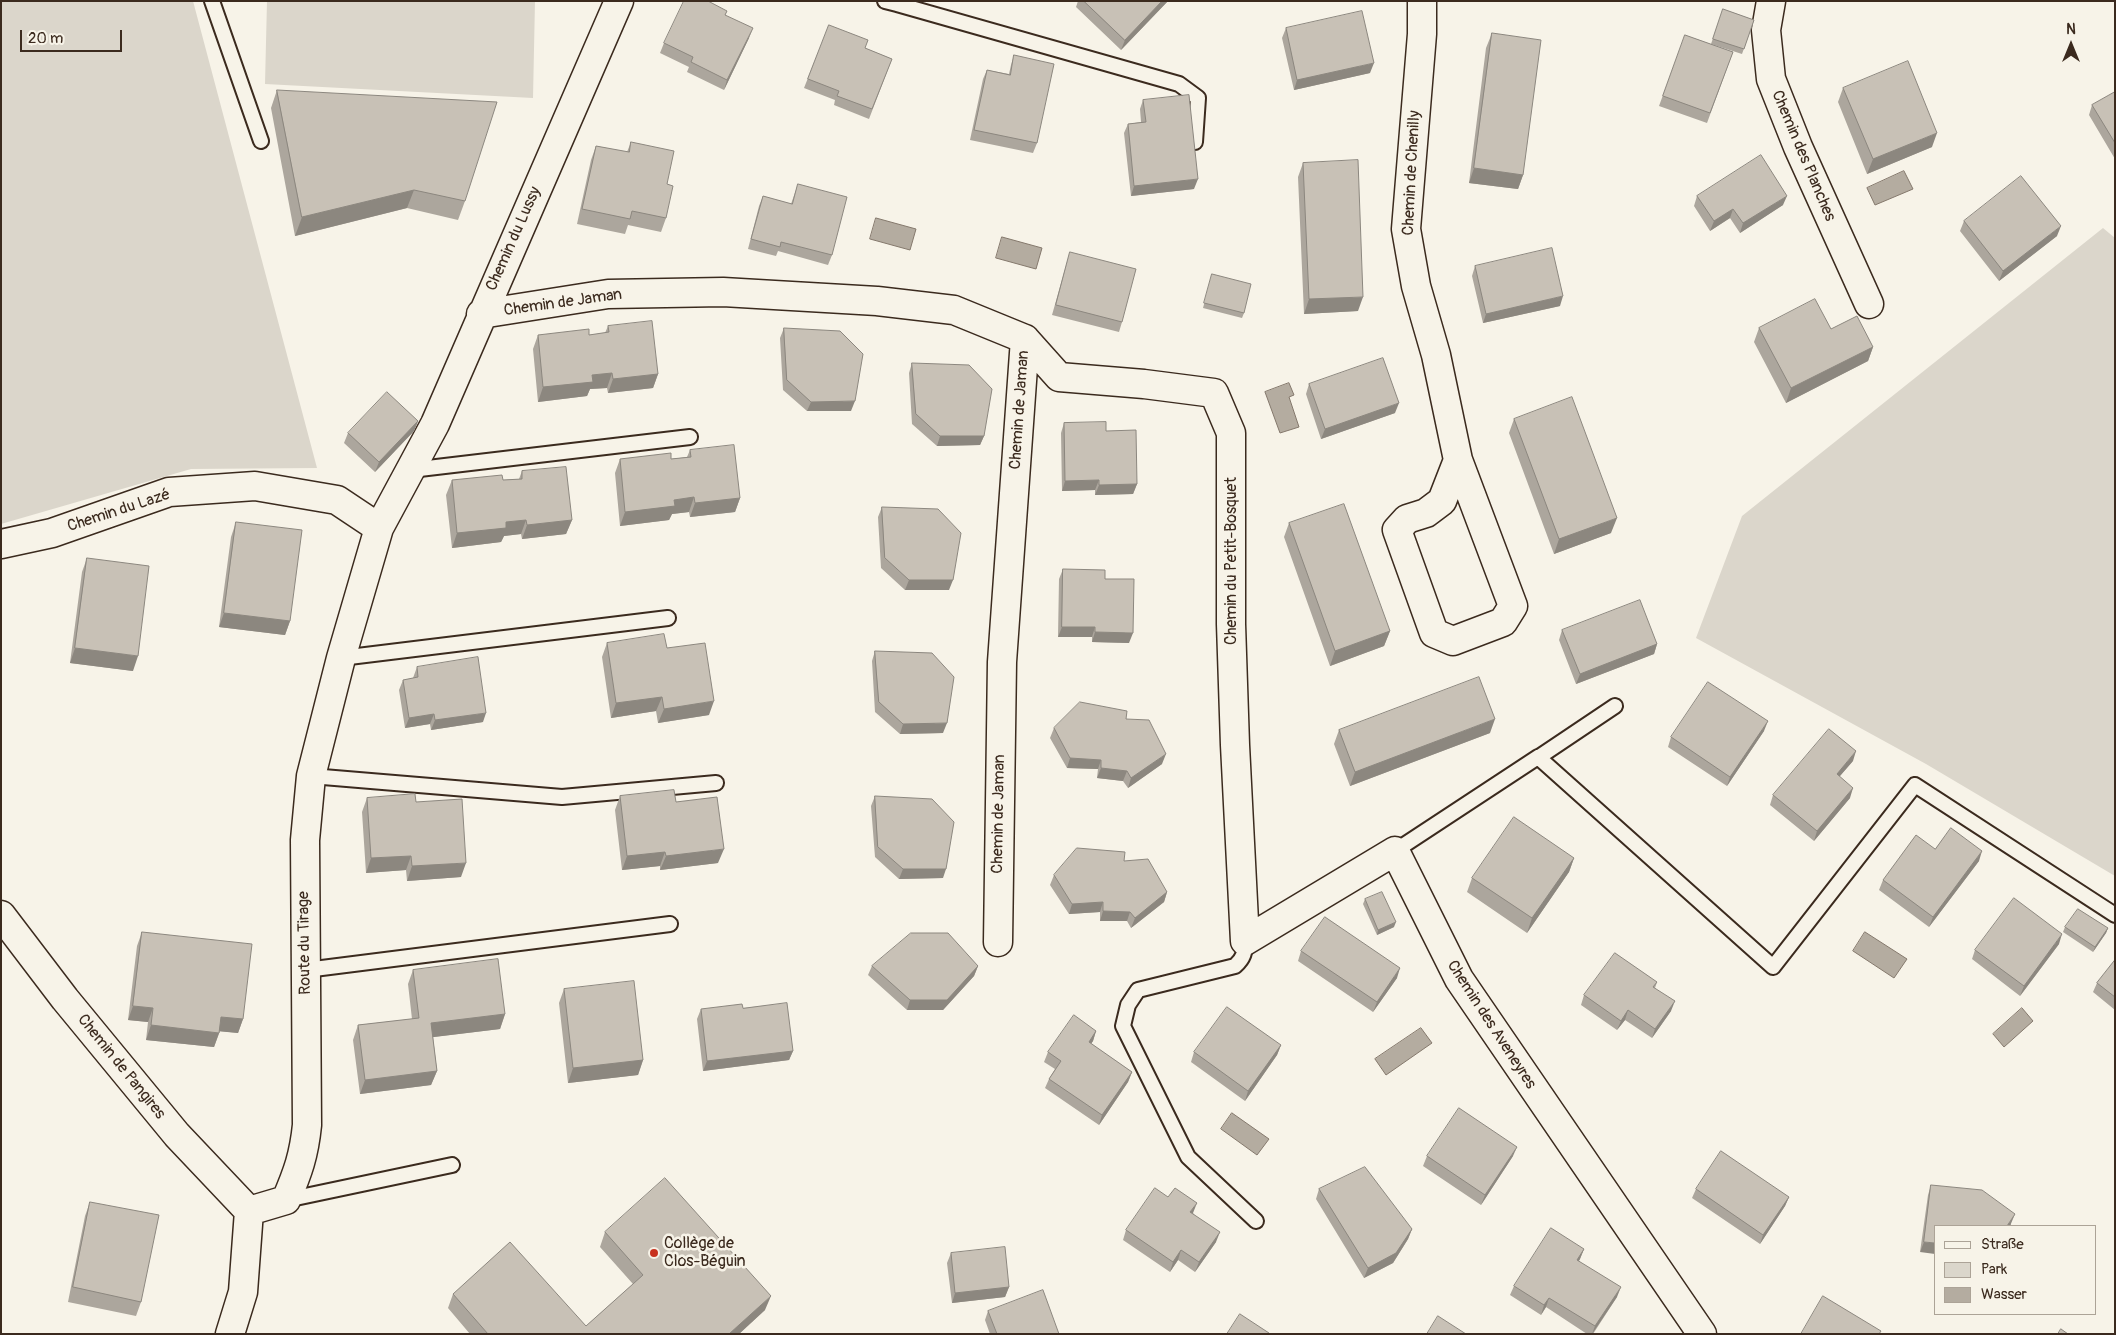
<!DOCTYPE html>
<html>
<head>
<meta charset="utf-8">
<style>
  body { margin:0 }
  #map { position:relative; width:2116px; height:1335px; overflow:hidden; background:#f7f3e8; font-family:Pangolin,sans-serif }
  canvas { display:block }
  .frame { position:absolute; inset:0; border:2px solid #3b2a1e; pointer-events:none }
  .legend { position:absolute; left:1934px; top:1225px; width:162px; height:90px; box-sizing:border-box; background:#f7f3e8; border:1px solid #aca397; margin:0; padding:6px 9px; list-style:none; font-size:15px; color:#3b2a1e }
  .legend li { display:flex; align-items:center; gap:10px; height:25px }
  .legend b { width:25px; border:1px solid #aca397 }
  .north { position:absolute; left:2046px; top:20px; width:50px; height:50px; -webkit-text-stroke:4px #f7f3e8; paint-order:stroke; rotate:0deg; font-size:14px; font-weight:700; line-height:20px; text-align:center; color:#3b2a1e }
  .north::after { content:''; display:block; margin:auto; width:18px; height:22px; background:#3b2a1e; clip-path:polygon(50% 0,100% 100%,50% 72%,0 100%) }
  .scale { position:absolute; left:20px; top:30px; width:102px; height:22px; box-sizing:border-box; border:2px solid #3b2a1e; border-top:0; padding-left:6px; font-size:15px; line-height:18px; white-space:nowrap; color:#3b2a1e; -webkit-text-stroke:4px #f7f3e8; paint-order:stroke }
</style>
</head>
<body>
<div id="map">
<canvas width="2116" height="1335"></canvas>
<div class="frame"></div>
<ul class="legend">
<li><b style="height:6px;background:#f7f3e8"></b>Straße</li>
<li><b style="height:14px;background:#dbd6cb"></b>Park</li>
<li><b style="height:14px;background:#b4aca0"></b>Wasser</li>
</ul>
<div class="north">N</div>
<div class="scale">20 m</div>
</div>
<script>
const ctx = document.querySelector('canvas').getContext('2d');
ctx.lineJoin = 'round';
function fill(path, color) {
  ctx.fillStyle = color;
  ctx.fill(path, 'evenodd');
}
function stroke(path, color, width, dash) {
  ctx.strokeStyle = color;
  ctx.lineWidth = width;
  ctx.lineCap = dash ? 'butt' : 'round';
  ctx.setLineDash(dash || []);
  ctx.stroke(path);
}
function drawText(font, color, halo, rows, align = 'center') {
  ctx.font = font + ' Pangolin,sans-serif';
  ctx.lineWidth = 5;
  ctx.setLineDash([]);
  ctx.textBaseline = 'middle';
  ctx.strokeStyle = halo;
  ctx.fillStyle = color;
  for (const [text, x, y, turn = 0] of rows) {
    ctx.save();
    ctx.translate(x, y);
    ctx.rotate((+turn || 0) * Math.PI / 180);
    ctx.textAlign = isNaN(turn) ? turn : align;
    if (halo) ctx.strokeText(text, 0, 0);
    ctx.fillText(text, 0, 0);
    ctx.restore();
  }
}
fill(new Path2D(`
  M1,1H193L317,468L191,469L1,524Z
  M267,1H535L533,98L265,84Z
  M2103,228L2115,238V876L1926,764L1696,638L1742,516Z`), '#dbd6cb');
const water = new Path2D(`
  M1904,171L1913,189L1875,205L1867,188Z
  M876,218L916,229L910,250L870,239Z
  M1002,237L1042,248L1036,269L996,258Z
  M1289,383L1294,395L1289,397L1299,427L1280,433L1265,392Z
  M1865,932L1907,959L1894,978L1853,951Z
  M2022,1008L2033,1021L2004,1047L1993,1034Z
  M1421,1028L1432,1043L1386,1075L1375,1059Z
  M1232,1113L1269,1139L1257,1155L1221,1129Z`);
fill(water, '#b4aca0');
stroke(water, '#84786c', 1);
const lane = new Path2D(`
  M212,1L261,141
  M885,1L897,4
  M898,1L897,4L1179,84L1198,98L1195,142
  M411,470L690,437
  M341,658L668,618
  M1536,759L1615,706
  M311,776L562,797L716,783
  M1395,851L1538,757L1773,967L1915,785L2115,915
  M1245,941C1245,952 1244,958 1235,966L1138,990L1128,1005L1123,1026L1188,1157L1256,1221
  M306,970L670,924
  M286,1200L452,1165`);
const street = new Path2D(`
  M1422,1V34L1406,229L1416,286L1436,355L1458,460L1513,606L1503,622L1453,641L1434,633L1397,530L1407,519L1426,513L1442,501L1458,460
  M1771,1L1766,30L1771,79L1798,147L1869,304
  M481,314L608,294L723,292L877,301L954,310L1025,339L1059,377L1144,384L1214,393L1231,433V624L1235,745L1245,941L1395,851L1459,979L1702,1334
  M1,544L52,533L169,492L255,486L337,500L379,528
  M1,915L65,999L177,1135L249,1211
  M998,942L1002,662L1025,339
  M230,1334L243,1292L249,1211L286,1200C298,1172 304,1155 307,1125L305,840L311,776L341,658L379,528L435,424L619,1`);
stroke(lane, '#3b2a1e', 18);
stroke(street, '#3b2a1e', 31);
stroke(lane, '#f7f3e8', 14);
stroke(street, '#f7f3e8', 28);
fill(new Path2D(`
  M1078,1H1168L1121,50L1076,7Z
  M1723,9L1754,20L1742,54L1711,44Z
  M727,11L725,15L749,38L724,90L687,72L689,67L660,53L664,43Z
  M829,25L865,48L892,59L869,119L834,105L835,100L804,88Z
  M1286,28L1370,73L1294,90L1282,38Z
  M1492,33L1523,175L1518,189L1469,183L1486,48Z
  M1685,35L1733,52L1707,123L1659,106Z
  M1014,55L1037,143L1033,153L970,140L983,79L987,70L1009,74L1011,65Z
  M1843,88L1932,147L1867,174L1838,102Z
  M277,90L465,201L458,220L407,208L295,236L271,108Z
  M2115,92V159L2089,115L2092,105Z
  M1143,100L1194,189L1131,196L1124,133L1128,124L1141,122L1140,109Z
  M631,142L667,184L666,218L661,232L628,225L625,234L577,224L591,160L596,146L627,152Z
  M1303,163L1358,311L1304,314L1298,177Z
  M798,184L832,255L828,265L778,251L776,256L748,249L759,206L763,196L791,204Z
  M1697,196L1783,205L1740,233L1730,218L1710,231L1694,206Z
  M1964,221L2057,236L1999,281L1960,231Z
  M1070,252L1122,322L1119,332L1052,315L1067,262Z
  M1475,266L1560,306L1483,323L1472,276Z
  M1212,274L1244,313L1242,318L1203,308Z
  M608,326L658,374L653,388L608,393L607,388L590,389L587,396L538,402L533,349L538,335H589L605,333Z
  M784,328L851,411H807L783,390L780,338Z
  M1759,328L1831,329L1873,347L1868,361L1786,403L1754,342Z
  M912,363L984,436L980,445L937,446L912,424L909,373Z
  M1309,384L1395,413L1321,439L1306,394Z
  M1514,419L1611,533L1554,554L1509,433Z
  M418,421L414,431L375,472L344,443L348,433Z
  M1064,423L1106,431L1137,484L1133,494L1095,495V490L1062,491L1061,433Z
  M690,450L740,498L735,512L690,517L689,512L672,514L669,520L620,526L615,473L620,459H671L687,457Z
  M522,471L572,520L566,534L522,539L521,534L504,536L501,542L452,548L446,495L452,480H503L519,479Z
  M882,507L949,590H905L881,568L878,517Z
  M236,522L290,621L285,635L219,627L231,537Z
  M1289,523L1390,631L1384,646L1330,666L1284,537Z
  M87,558L133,671L70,663L82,572Z
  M1063,569L1105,579L1129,643L1092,642V637H1058L1059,579Z
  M1562,630L1657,644L1654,654L1576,684L1559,640Z
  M607,643L667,648L709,715L658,723L656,711L611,718L602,657Z
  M875,651L943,733L900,734L875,712L872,661Z
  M417,667L483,722L431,730L430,724L405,728L399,690L403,680L413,678Z
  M1126,719L1162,764L1128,788L1123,781L1097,778L1098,769L1067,768L1050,738L1054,728Z
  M1339,730L1490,733L1350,786L1334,744Z
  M1764,731L1727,786L1668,747L1671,737Z
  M1853,761L1839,777L1850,798L1814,841L1770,805L1773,795Z
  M620,796L676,802L718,863L660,870V866L622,870L615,810Z
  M875,796L943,878L899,879L875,857L871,806Z
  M367,798L416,802L461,877L407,881L406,870L366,873L362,812Z
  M1935,849L1979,861L1929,927L1879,890L1883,880Z
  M1574,858L1569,872L1527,933L1467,892L1472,878Z
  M1124,861L1167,892L1164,902L1131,928L1127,921H1100V912L1069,914L1050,885L1054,875Z
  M1365,899L1394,927L1377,935L1363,904Z
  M2065,927L2108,928L2106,933L2093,952L2063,932Z
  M142,932L243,1019L238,1033L220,1031L214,1047L146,1040L148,1022L128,1020L137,946Z
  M2059,944L2020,996L1972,959L1975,950Z
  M1301,951L1397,978L1373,1012L1298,961Z
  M2115,960V1010L2093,992L2097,983Z
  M872,966H978L974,976L943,1010H907L868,975Z
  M413,970L505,1014L500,1029L433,1037L437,1071L431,1085L360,1094L353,1040L358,1025L412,1019L408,984Z
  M1657,982L1655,988L1671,1011L1652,1038L1625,1020L1617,1030L1581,1005L1584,995Z
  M564,989L643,1060L638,1075L568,1083L559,1003Z
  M743,1008L793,1051L789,1060L703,1071L697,1019L701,1009Z
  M1096,1031L1093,1041L1091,1044L1132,1072L1128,1082L1099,1125L1045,1088L1049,1079L1055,1069L1044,1062L1048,1052Z
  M1281,1045L1277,1055L1245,1101L1191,1062L1194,1052Z
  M1427,1156H1513L1481,1205L1423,1166Z
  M1931,1185L2011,1224L2010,1226H1935L1920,1252L1928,1195Z
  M1319,1189L1412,1229L1408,1239L1393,1263L1364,1278L1316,1199Z
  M1696,1189L1789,1197L1785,1206L1760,1244L1692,1198Z
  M90,1202L141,1302L136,1316L68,1302L85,1216Z
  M1193,1213L1216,1242L1195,1272L1178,1260L1170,1272L1123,1240L1126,1230Z
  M605,1232L765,1310L739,1334H470L448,1308L453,1294L586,1326L633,1284L600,1247Z
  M1584,1249L1579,1261L1617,1297L1593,1334H1587L1546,1307L1541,1315L1510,1295L1514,1286Z
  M951,1253L1009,1287L1005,1297L952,1303L947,1263Z
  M988,1311L1059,1334H990L985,1320Z`), '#aca69d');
fill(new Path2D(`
  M1162,1H1168L1121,50L1125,40Z
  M753,28L749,38L724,90L727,80Z
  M1374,63L1370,73L1294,90L1297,80Z
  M1937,133L1932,147L1867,174L1873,159Z
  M1474,168L1523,175L1518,189L1469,183Z
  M1198,179L1194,189L1131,196L1134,186Z
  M414,190L407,208L295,236L302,217Z
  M1787,196L1783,205L1740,233L1743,223Z
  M1733,209L1730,218L1710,231L1714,221Z
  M2061,226L2057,236L1999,281L2003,271Z
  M1563,296L1560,306L1483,323L1486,314Z
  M1363,297L1358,311L1304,314L1309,299Z
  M1873,347L1868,361L1786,403L1791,388Z
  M612,373L607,388L590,389L587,396L538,402L543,387L592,375Z
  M658,374L653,388L608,393L613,379Z
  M855,401L851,411H807L811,402Z
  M1399,403L1395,413L1321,439L1325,429Z
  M418,421L414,431L375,472L379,462Z
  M940,436H984L980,445L937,446Z
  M1099,480L1095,490L1062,491L1065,481Z
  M1137,484L1133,494L1095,495L1099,485Z
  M694,497L689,512L672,514L669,520L620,526L625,512L674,500Z
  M740,498L735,512L690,517L695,503Z
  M1617,518L1611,533L1554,554L1559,539Z
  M526,520L521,534L504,536L501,542L452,548L457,533L506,522Z
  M572,520L566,534L522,539L527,525Z
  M909,580H953L949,590H905Z
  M224,613L290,621L285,635L219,627Z
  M1062,627H1095L1092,637H1058Z
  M1390,631L1384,646L1330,666L1335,651Z
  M1095,632L1133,633L1129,643L1092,642Z
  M1657,644L1654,654L1576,684L1580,674Z
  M75,648L138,656L133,671L70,663Z
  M662,697L656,711L611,718L616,703Z
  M714,701L709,715L658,723L664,709Z
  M486,713L483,722L431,730L435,720Z
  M434,714L430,724L405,728L409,718Z
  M1495,719L1490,733L1350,786L1355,772Z
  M1768,721L1764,731L1727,786L1730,777Z
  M947,723L943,733L900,734L903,724Z
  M1856,751L1853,761L1833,784L1837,774Z
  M1166,754L1162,764L1128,788L1131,778Z
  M1070,758L1101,760L1098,769L1067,768Z
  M1101,768L1127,771L1123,781L1097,778Z
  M1853,788L1850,798L1814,841L1817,831Z
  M724,849L718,863L660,870L666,856Z
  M1982,851L1979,861L1929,927L1933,917Z
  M665,852L660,866L622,870L627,856Z
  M411,856L406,870L366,873L371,858Z
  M1574,858L1569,872L1527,933L1532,918Z
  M466,863L461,877L407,881L412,866Z
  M903,869H946L943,878L899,879Z
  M1167,892L1164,902L1131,928L1135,918Z
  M1103,902L1100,912L1069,914L1072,904Z
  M1103,911L1130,912L1127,921H1100Z
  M1396,922L1394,927L1377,935L1378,930Z
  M2108,928L2106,933L2093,952L2095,947Z
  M2062,934L2059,944L2020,996L2024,986Z
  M978,966L974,976L943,1010H907L910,1000Z
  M1400,968L1397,978L1373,1012L1377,1002Z
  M1675,1001L1671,1011L1652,1038L1655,1029Z
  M133,1006L153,1008L148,1022L128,1020Z
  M1628,1010L1625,1020L1617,1030L1621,1021Z
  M505,1014L500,1029L426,1038L431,1023Z
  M221,1017L243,1019L238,1033L216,1031Z
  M151,1025L219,1033L214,1047L146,1040Z
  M1096,1031L1093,1041L1085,1052L1089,1042Z
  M1281,1045L1277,1055L1245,1101L1248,1091Z
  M793,1051L789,1060L703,1071L707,1061Z
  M643,1060L638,1075L568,1083L573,1068Z
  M437,1071L431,1085L360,1094L365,1080Z
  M1132,1072L1128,1082L1099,1125L1102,1115Z
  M1517,1147L1513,1156L1481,1205L1485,1195Z
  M1789,1197L1785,1206L1760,1244L1763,1235Z
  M1197,1203L1193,1213L1187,1222L1190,1212Z
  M2015,1214L2010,1226H2007Z
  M1412,1229L1408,1239L1393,1263L1364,1278L1368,1268Z
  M1220,1232L1216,1242L1195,1272L1199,1262Z
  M1924,1242L1935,1243V1254L1920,1252Z
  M1584,1249L1580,1259L1574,1269L1577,1260Z
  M1181,1250L1178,1260L1170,1272L1173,1262Z
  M1009,1287L1005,1297L952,1303L955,1293Z
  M1621,1287L1617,1297L1592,1334L1595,1326Z
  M771,1296L765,1310L739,1334H729Z
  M1549,1298L1546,1307L1541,1315L1544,1305Z`), '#8c877f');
const building = new Path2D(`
  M684,1H708L727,11L725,15L753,28L727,80L691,62L693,57L664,43Z
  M1084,1H1162L1125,40Z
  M1723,9L1754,20L1744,49L1713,39Z
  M1362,11L1374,63L1297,80L1286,28Z
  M829,25L868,40L865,48L892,59L872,109L837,96L839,91L808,79Z
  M1492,33L1541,40L1523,175L1474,168Z
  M1685,35L1733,52L1710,113L1663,96Z
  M1014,55L1054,64L1037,143L974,130L987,70L1010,75Z
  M1908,61L1937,133L1873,159L1843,88Z
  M277,90L497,102L465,201L414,190L302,217Z
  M2115,92V143L2092,105Z
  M1189,95L1198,179L1134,186L1128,124L1146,122L1143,100Z
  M631,142L674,151L667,184L673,186L666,218L632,211L630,219L582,209L596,146L629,152Z
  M1761,155L1787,196L1743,223L1733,209L1714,221L1697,196Z
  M1358,160L1363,297L1309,299L1303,163Z
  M2021,176L2061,226L2003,271L1964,221Z
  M798,184L847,197L832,255L781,242L780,247L751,239L763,196L792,204Z
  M1552,248L1563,296L1486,314L1475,266Z
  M1070,252L1136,269L1122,322L1056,305Z
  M1212,274L1251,284L1244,313L1204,303Z
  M1815,299L1831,329L1857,316L1873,347L1791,388L1759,328Z
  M652,321L658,374L613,379L612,373L592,375L593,382L543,387L538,335L589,329V335L609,332L608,326Z
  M784,328L840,331L863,354L855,401L811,402L787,380Z
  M1383,358L1399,403L1325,429L1309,384Z
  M912,363L969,365L992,389L984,436H940L916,414Z
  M387,392L418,421L379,462L348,433Z
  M1572,397L1617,518L1559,539L1514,419Z
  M1106,422V431L1136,430L1137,484L1099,485V480L1065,481L1064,423Z
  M734,445L740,498L695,503L694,497L674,500L675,506L625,512L620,459L671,453V459L691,457L690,450Z
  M566,467L572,520L527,525L526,520L506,522V528L457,533L452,480L502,475L503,480L522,479V471Z
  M1344,504L1390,631L1335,651L1289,523Z
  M882,507L938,509L961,533L953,580H909L885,558Z
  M236,522L302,530L290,621L224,613Z
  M87,558L149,566L138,656L75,648Z
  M1063,569L1105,570V579H1134L1133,633L1095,632V627H1062Z
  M1640,600L1657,644L1580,674L1562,630Z
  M664,634L667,648L705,643L714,701L664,709L662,697L616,703L607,643Z
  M875,651L932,653L954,677L947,723L903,724L879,702Z
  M478,657L486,713L435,720L434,714L409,718L403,680L418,677L417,667Z
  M1479,677L1495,719L1355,772L1339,730Z
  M1708,682L1768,721L1730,777L1671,737Z
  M1080,702L1127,711L1126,719L1149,720L1166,754L1131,778L1127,771L1101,768V760L1070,758L1054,728Z
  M1829,729L1856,751L1837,774L1853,788L1817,831L1773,795Z
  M674,790L676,802L717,797L724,849L666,856L665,852L627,856L620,796Z
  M415,794L416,802L462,799L466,863L412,866L411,856L371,858L367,798Z
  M875,796L932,799L954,822L946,869H903L878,847Z
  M1514,817L1574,858L1532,918L1472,878Z
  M1951,828L1982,851L1933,917L1883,880L1916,835L1935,849Z
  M1077,848L1125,852L1124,861L1148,859L1167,892L1135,918L1130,912L1103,911V902L1072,904L1054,875Z
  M1382,892L1396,922L1378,930L1365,899Z
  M2014,898L2062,934L2024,986L1975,950Z
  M2078,909L2108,928L2095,947L2065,927Z
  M1325,917L1400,968L1377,1002L1301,951Z
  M142,932L252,944L243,1019L221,1017L219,1033L151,1025L153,1008L133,1006Z
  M911,933H948L978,966L947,1000H910L872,966Z
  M1615,953L1657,982L1653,987L1675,1001L1655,1029L1628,1010L1621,1021L1584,995Z
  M498,959L505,1014L431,1023L437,1071L365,1080L358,1025L419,1018L413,970Z
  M2115,960V997L2097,983Z
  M634,981L643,1060L573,1068L564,989Z
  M787,1003L793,1051L707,1061L701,1009L742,1004L743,1008Z
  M1227,1007L1281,1045L1248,1091L1194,1052Z
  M1074,1015L1096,1031L1089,1042L1132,1072L1102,1115L1049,1079L1061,1061L1048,1052Z
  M1459,1108L1517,1147L1485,1195L1427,1156Z
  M1721,1151L1789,1197L1763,1235L1696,1189Z
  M1365,1167L1412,1229L1396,1253L1368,1268L1319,1189Z
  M665,1178L771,1296L729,1334H488L453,1294L510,1242L586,1326L643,1275L605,1232Z
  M1931,1185L1982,1190L2015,1214L2007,1226H1935V1243L1924,1242Z
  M1155,1188L1168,1197L1175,1188L1197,1203L1190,1212L1220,1232L1199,1262L1181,1250L1173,1262L1126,1230Z
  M90,1202L159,1215L141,1302L73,1287Z
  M1551,1228L1584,1249L1577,1260L1621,1287L1595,1326L1549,1298L1544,1305L1514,1286Z
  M1005,1247L1009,1287L955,1293L951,1253Z
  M1043,1290L1059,1334H997L988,1311Z
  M1823,1296L1881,1331L1879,1334H1801Z
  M1240,1314L1269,1333V1334H1227Z
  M1438,1316L1466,1334H1427Z
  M2061,1329L2068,1334H2058Z`);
fill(building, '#c8c1b6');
stroke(building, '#8c877f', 1);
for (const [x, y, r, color] of [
  [654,1253,5,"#c8321e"]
]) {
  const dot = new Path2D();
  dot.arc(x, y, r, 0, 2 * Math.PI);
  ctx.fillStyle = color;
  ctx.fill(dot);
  stroke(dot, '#f7f3e8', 2);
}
drawText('16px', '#3b2a1e', '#f7f3e8', [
  ["Chemin des Planches",1803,156,67],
  ["Chemin de Chenilly",1412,173,-87],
  ["Chemin du Lussy",514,239,-66],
  ["Chemin de Jaman",563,303,-8],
  ["Chemin de Jaman",1020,410,-86],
  ["Chemin du Lazé",119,511,-18],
  ["Chemin du Petit-Bosquet",1232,561,-90],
  ["Chemin de Jaman",999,814,-89],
  ["Route du Tirage",305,943,-91],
  ["Chemin des Aveneyres",1491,1025,57],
  ["Chemin de Pangires",121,1067,51]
]);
drawText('16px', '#3b2a1e', '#f7f3e8', [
  ["Collège de",664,1244],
  ["Clos-Béguin",664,1262]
], 'left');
</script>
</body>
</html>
